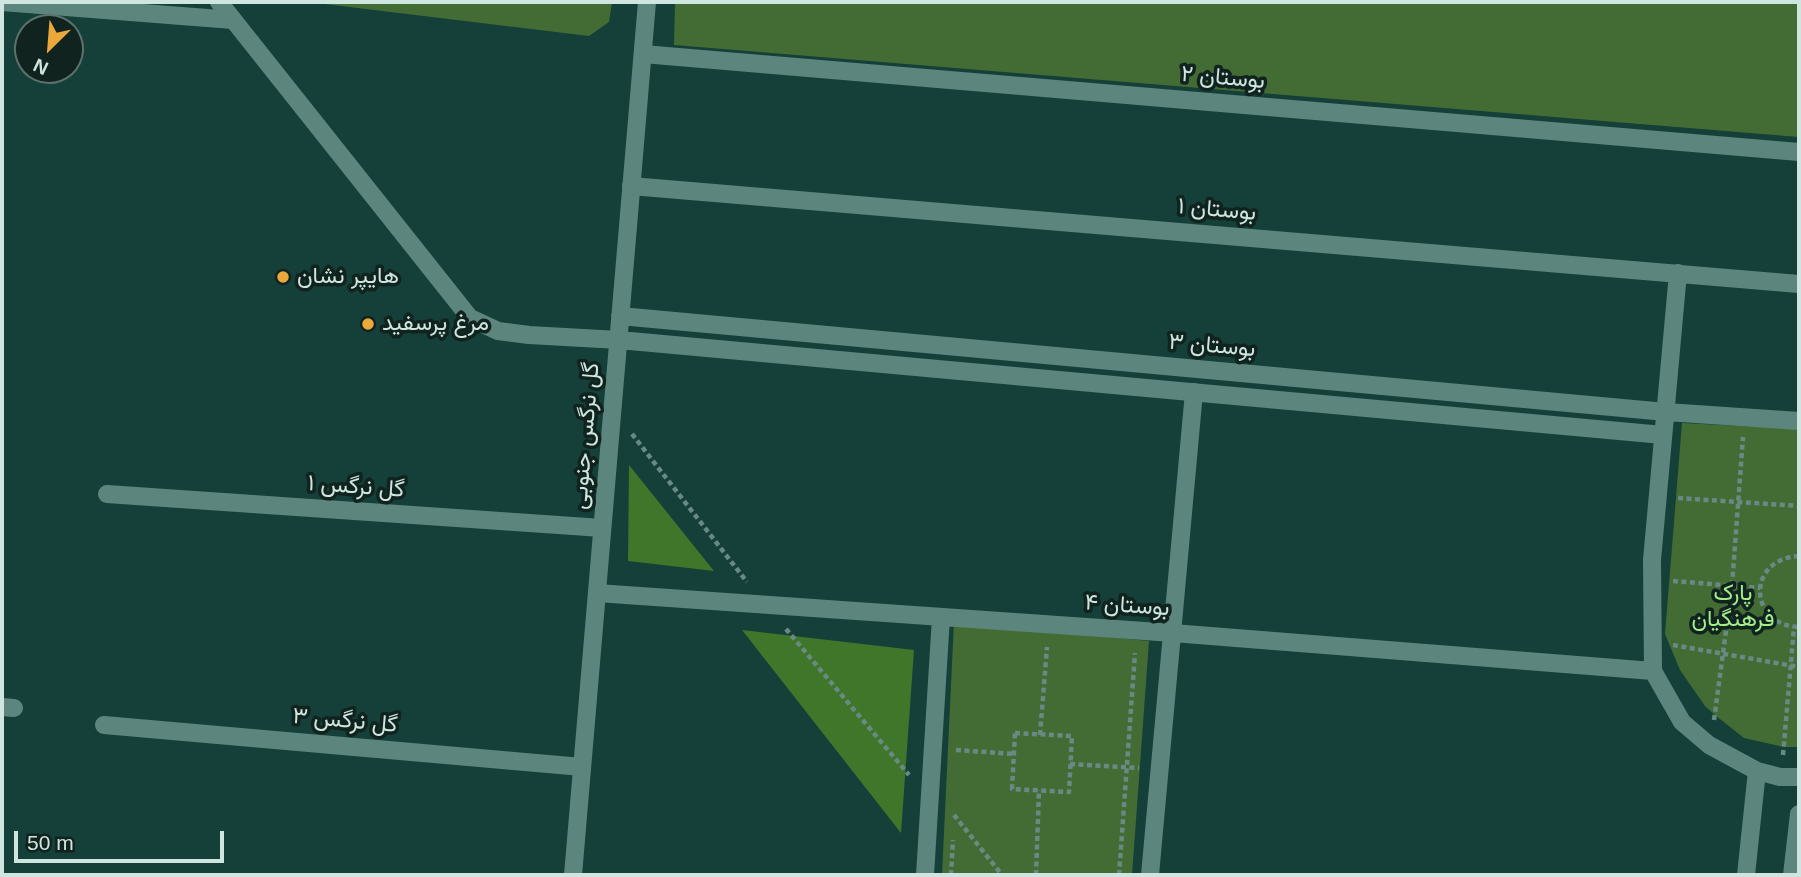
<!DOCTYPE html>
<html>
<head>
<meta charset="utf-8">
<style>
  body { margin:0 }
  #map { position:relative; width:1801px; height:877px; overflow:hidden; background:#154039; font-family:Arial,sans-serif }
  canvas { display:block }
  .frame { position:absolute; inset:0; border:4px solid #cfe5e0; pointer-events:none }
  .north { position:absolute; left:14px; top:14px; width:70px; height:70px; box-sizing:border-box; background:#11231f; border:2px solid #5d716c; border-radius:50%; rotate:205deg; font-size:19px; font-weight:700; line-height:28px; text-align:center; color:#cfe5e0 }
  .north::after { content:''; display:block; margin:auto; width:24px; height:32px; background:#eca93b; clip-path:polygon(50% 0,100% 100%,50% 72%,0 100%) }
  .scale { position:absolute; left:14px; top:831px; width:210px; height:32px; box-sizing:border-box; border:4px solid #cfe5e0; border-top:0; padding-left:9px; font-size:21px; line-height:24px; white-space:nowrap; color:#cfe5e0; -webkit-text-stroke:5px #11231f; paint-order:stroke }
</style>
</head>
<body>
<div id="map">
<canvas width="1801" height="877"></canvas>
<div class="frame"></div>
<div class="north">N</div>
<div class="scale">50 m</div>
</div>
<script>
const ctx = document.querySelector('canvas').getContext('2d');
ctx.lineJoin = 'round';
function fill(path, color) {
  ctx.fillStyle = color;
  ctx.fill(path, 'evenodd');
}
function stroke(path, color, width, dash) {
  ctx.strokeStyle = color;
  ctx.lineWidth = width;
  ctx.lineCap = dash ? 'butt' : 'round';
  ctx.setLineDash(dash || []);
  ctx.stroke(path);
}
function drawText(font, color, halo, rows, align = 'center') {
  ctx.font = font + ' Arial,Vazirmatn,sans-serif';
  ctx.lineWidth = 7;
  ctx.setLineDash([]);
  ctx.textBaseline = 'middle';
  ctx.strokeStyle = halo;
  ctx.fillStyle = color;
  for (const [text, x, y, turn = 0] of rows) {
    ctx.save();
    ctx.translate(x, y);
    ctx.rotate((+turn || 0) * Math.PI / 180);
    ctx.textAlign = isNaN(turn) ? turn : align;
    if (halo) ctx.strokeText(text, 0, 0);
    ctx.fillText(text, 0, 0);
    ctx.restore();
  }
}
fill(new Path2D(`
  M308,2H612L609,22L589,36Z
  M675,2H1775L1799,4V137L674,45Z
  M1682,423L1799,429V747H1784L1744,738L1715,715L1705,706L1680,670L1665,634Z
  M954,622L1149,641L1132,875H942Z`), '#436c34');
fill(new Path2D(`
  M629,465L714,571L628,561Z
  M742,630L914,650L901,833Z`), '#3f762a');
stroke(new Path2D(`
  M632,434L747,582
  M1678,498L1799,506
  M1799,556C1746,559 1748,625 1799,627
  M1673,581L1760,588
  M786,629L909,775
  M1673,645L1799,667
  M1714,720L1732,586L1743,437
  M1015,733L1072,736L1069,792L1012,789Z
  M1040,735L1047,647
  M956,750L1014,754
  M1783,755L1794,627
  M1070,764L1139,768
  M954,815L1002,875
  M951,875L953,840
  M1036,875L1039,790
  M1119,875L1135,653`), '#688a84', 4.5, [5, 3.5]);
stroke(new Path2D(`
  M2,2L233,20
  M643,54L1799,152
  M631,186L1799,284
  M1678,273L1652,560L1653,671L1682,722L1709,745L1757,771L1780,777H1799
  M1666,412L1799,421
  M107,494L602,528
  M597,593L1173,633L1653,671
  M2,707L14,708
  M104,725L582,767
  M925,875L941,617
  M1150,875L1194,392
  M1746,875L1757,771
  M1792,875L1799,814`), '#5c867d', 18);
stroke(new Path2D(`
  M219,2L470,318L498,331L529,335L619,340L1663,435
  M620,316L1666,412
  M573,875L647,2`), '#5c867d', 18);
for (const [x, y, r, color] of [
  [283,277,7,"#eca93b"],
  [368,324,7,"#eca93b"]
]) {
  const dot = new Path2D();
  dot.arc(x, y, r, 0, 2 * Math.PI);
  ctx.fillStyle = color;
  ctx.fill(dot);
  stroke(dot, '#11231f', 2.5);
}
drawText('23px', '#cfe5e0', '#11231f', [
  ["بوستان ۲",1223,78,5],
  ["بوستان ۱",1217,210,5],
  ["بوستان ۳",1212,346,5],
  ["گل نرگس جنوبی",586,436,-85],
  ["گل نرگس ۱",356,487,4],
  ["بوستان ۴",1127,606,4],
  ["گل نرگس ۳",345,721,5]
]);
drawText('23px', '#cfe5e0', '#11231f', [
  ["هایپر نشان",297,277],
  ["مرغ پرسفید",382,324]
], 'left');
drawText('23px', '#a3ee89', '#11231f', [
  ["پارک",1733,594],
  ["فرهنگیان",1733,620]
]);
</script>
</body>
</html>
